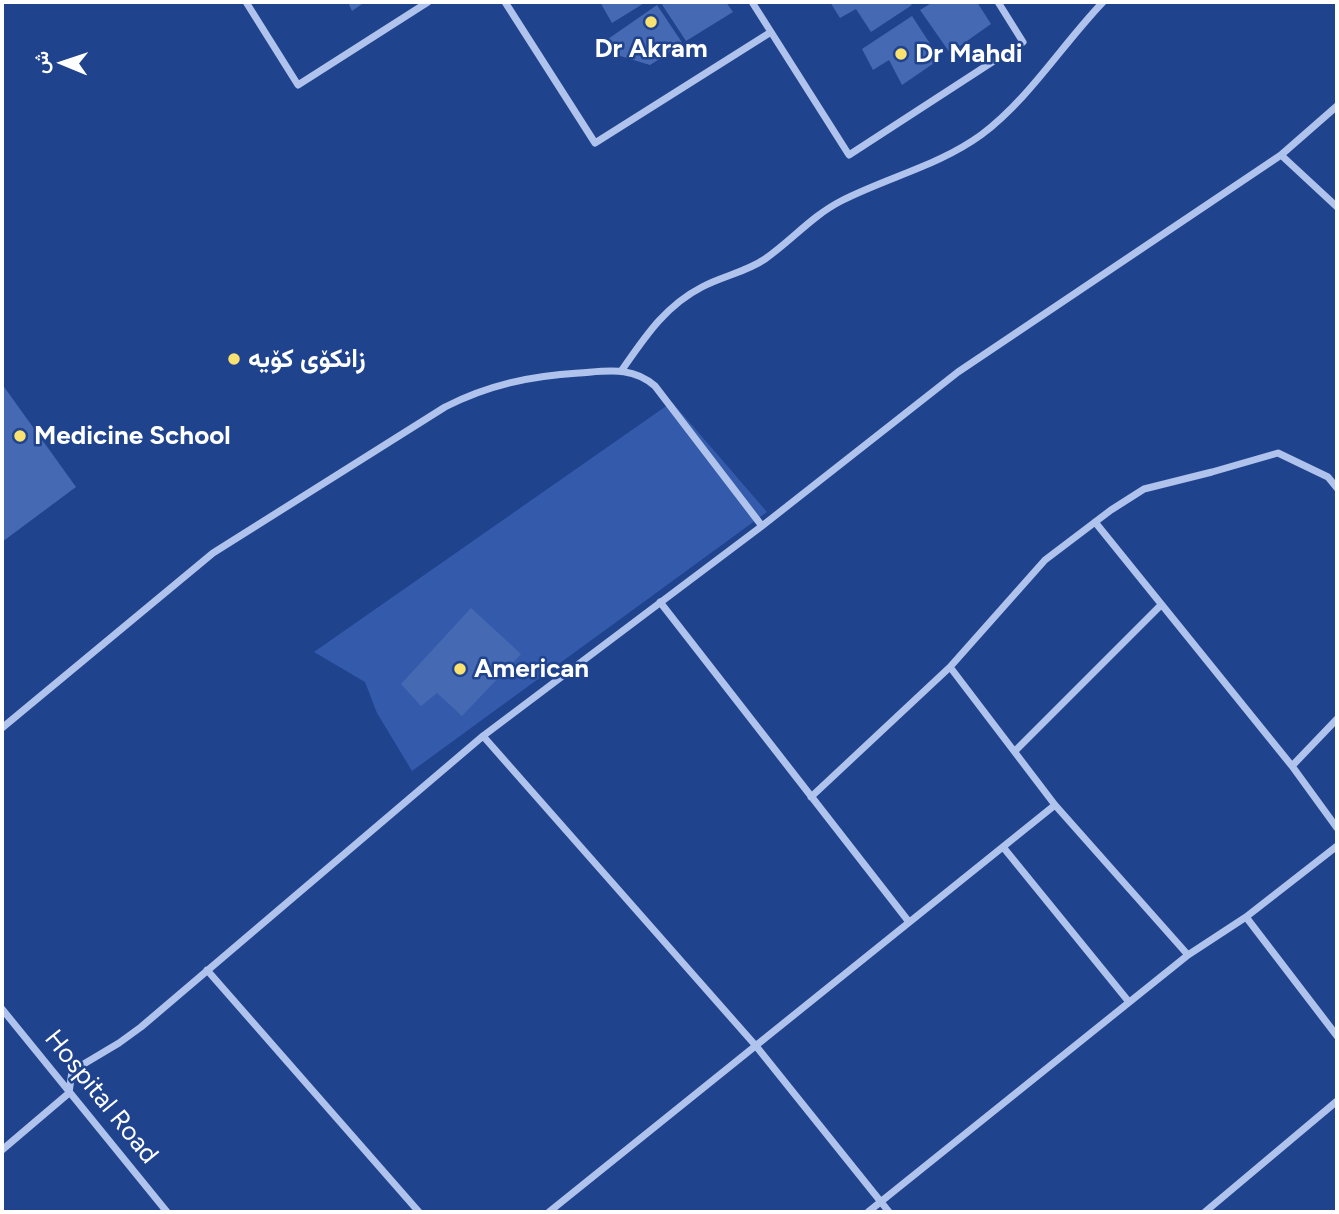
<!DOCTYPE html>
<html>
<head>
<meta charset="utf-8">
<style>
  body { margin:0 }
  #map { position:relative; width:1339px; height:1214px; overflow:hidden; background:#20438e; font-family:Figtree,Vazirmatn,sans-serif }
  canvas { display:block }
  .frame { position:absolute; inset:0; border:4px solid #fff; pointer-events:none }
  .north { position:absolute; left:28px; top:28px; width:70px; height:70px; -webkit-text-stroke:5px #20438e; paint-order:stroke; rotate:272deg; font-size:19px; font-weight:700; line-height:28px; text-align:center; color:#fff }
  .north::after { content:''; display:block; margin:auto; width:24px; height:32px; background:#fff; clip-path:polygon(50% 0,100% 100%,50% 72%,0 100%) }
</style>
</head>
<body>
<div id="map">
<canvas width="1339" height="1214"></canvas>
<div class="frame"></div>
<div class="north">ش</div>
</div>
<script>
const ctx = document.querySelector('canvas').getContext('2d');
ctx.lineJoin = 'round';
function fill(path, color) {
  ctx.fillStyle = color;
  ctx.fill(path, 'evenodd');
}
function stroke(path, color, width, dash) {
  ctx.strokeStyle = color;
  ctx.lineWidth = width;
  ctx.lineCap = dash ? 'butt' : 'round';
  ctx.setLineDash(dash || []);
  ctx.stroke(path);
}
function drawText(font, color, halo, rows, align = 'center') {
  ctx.font = font + ' Figtree,Vazirmatn,sans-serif';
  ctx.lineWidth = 5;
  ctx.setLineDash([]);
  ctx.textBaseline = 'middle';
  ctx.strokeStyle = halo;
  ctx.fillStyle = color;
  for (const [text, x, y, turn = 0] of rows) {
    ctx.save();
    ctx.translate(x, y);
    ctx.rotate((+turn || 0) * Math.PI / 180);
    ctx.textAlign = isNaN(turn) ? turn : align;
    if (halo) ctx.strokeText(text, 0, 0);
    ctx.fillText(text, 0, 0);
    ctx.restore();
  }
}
fill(new Path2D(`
  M672,402L767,512L412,771L377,713L365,682L314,652Z`), '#345bab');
fill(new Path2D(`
  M348,2H365L352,11Z
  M600,2H646L612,23Z
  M663,2H726L733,12L686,41L661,3Z
  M830,2H909L912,5L871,32L856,9L840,18Z
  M933,2H977L991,24L950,53L920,10Z
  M657,5L683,44L650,65L617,55L608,39Z
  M912,16L940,59L902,85L889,60L873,70L862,49Z
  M2,384L76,487L2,542Z
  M471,608L521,654L462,716L437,693L421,706L401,684Z`), '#4569b3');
stroke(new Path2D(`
  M246,2L298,85L428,2
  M505,2L595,143L771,32
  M752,2L849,155L1023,42L998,2
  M1281,155L1337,207
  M622,370C645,337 665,306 702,287C723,276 746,272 765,259C792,240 812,216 841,201C888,177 938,166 981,135C1029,99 1061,46 1103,2
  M1095,522L1292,766L1337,828
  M660,602L909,922
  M950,667L1055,805L1188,955
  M2,728L213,553L445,407C488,385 530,376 579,373C608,371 632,366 655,386L762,526
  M483,736L756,1046L889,1212
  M1015,751L1160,606
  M1292,766L1337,719
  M811,797L950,667L1045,560L1111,510L1144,489L1212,472L1278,453L1328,477L1337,488
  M1003,847L1129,1002
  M1246,917L1337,1036
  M207,970L419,1212
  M2,1009L167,1212
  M2,1150L69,1093L72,1071L119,1043L141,1027L483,736L762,526L958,372L1281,155L1337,106
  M549,1212L1055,805
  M868,1212L1188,955L1246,917L1337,846
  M1205,1212L1337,1101`), '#afc3ec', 7);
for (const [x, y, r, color] of [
  [651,22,7,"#f9e26f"],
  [901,54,7,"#f9e26f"],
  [234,359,7,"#f9e26f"],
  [20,436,7,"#f9e26f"],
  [460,669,7,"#f9e26f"]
]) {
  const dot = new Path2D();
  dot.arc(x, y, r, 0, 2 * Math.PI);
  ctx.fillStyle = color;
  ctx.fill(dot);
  stroke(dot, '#20438e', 2.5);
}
drawText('bold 26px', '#fff', '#20438e', [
  ["Dr Akram",651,49,"center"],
  ["Dr Mahdi",915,54],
  ["زانکۆی کۆیە",248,359],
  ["Medicine School",34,436],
  ["American",474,669]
], 'left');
drawText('26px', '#fff', '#20438e', [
  ["Hospital Road",101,1097,51]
]);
</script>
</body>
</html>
